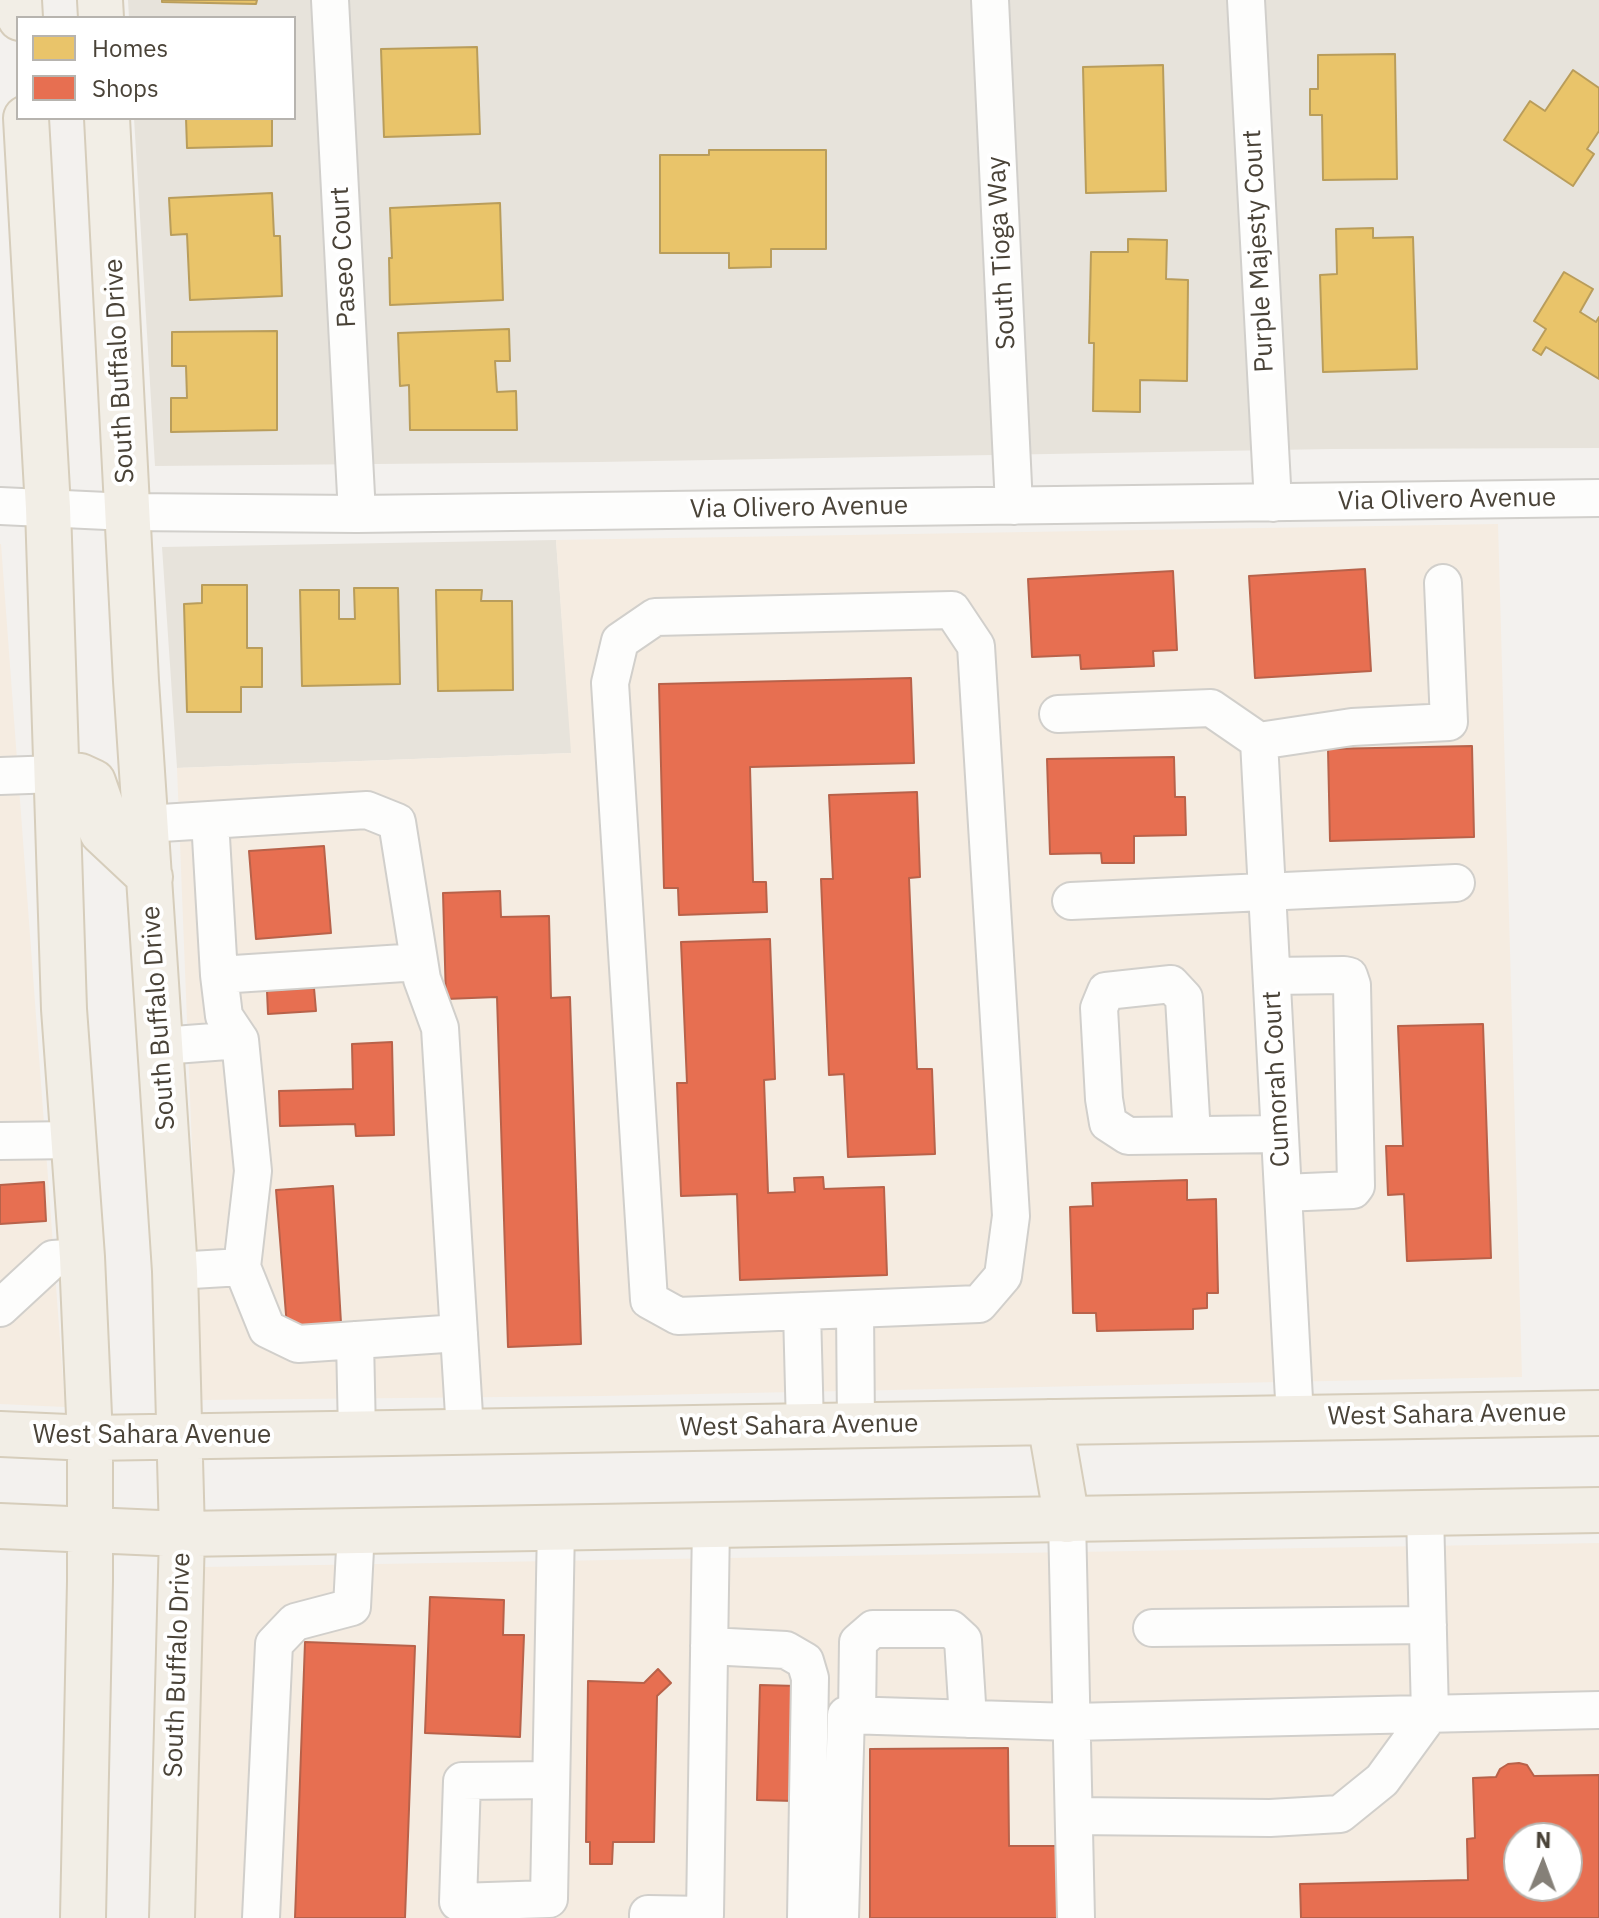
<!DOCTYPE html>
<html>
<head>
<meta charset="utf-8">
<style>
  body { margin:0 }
  #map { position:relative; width:1599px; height:1918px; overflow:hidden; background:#f3f1ee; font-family:"IBM Plex Sans",sans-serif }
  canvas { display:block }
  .legend { position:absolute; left:16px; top:16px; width:280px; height:104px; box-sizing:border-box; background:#fff; border:2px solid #b7b4af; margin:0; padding:10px 14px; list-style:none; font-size:24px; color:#4a4338 }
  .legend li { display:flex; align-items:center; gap:16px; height:40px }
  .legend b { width:40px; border:2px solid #b7b4af }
  .north { position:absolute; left:1503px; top:1822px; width:80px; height:80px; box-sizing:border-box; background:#fff; border:2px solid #b7b4af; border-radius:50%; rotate:1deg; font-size:22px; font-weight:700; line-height:32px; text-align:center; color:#4a4338 }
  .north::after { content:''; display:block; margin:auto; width:28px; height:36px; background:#858078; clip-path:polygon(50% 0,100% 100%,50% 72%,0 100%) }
</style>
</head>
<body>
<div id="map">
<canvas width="1599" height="1918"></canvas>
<ul class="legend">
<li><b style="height:22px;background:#e9c46a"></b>Homes</li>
<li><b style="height:22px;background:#e76f51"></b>Shops</li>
</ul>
<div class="north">N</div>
</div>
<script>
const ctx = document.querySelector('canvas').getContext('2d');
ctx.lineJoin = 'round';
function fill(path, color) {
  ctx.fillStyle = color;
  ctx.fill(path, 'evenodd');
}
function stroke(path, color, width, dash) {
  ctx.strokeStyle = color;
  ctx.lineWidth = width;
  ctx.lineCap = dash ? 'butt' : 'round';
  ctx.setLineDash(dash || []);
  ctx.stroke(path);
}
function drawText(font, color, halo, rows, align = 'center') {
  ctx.font = font + ' "IBM Plex Sans",sans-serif';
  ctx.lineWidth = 8;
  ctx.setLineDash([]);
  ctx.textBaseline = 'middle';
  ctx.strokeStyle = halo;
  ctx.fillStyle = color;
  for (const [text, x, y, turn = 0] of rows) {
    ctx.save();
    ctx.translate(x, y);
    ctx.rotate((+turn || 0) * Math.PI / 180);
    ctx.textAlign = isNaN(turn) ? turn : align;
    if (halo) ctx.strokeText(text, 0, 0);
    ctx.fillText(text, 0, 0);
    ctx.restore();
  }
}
fill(new Path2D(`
  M128,0H1599V448L1331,449L598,462L155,466L134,118H294V18H129Z
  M556,540L572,753L177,768L162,547Z`), '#e7e3db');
fill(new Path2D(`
  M1498,524L1522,1377L602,1396L202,1400L177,768L571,753L556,540Z
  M0,544H1L65,1407L0,1404Z
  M1599,1543V1918H195L203,1567ZM1519,1838H1567V1886H1519Z`), '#f5ece1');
const homes = new Path2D(`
  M162,0H257L256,4L162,2Z
  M477,47L480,134L384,137L381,49Z
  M1395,54L1397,179L1323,180L1322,115H1310V89H1318V55Z
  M1163,65L1166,191L1086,193L1083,67Z
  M1573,70L1599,88V131L1587,149L1594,154L1573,186L1504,140L1530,101L1545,111Z
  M186,118H272V146L187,148Z
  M709,150H826V249H771V267L729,268V253H660V155H709Z
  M272,193L274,236H280L282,296L190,300L187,234L171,235L169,198Z
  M500,203L503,300L390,305L389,258H392L390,208Z
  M1373,228V238L1413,237L1417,369L1323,372L1320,275L1337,274L1336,229Z
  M1128,239L1167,240L1166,279L1188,280L1187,381L1140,380V412L1093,411L1094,343H1089L1091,252H1128Z
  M1564,272L1593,289L1580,312L1596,322L1599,317V379L1546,347L1541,355L1533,350L1546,329L1534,321Z
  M509,329L510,361H495L497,392L516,391L517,430H410L409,385L400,386L398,333Z
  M277,331V430L171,432V398H187L186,366H172V332Z
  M202,585H247V648H262V687H241V712H187L184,604L202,603Z
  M354,588H398L400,684L302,686L300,590H339V619H355Z
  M436,590H482L481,601H512L513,690L438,691Z`);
fill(homes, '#e9c46a');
stroke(homes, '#b99d5b', 2);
const shops = new Path2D(`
  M1365,569L1371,671L1255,678L1249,576Z
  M1173,571L1177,650L1153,651L1154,666L1081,669L1080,655L1032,657L1028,579Z
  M911,678L914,763L750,767L753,882H766L767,912L679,915L678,888H664L659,684Z
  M1472,746L1474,837L1330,841L1328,749Z
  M1174,757L1175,797H1185L1186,835L1134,836V863H1102L1101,853L1050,854L1047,759Z
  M917,792L920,877L909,878L917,1069H932L935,1154L848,1157L844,1074L829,1075L821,879H833L829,795Z
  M324,846L331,933L256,939L249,851Z
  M500,891L501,917L549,916L551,998L570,997L581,1344L508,1347L497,997L446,999L443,893Z
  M770,939L775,1079L764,1080L768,1193L795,1192L794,1178L823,1177L824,1189L884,1187L887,1275L740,1280L737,1194L681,1196L677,1083H687L681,942Z
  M314,988L316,1011L268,1014L267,991Z
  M1483,1024L1491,1258L1407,1261L1404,1194L1388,1195L1386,1146H1403L1398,1026Z
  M392,1042L394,1135L356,1136L355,1124L280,1126L279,1091L353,1089L352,1044Z
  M1187,1180V1200L1216,1199L1218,1293H1207V1308L1193,1309V1329L1097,1331L1096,1313H1073L1070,1207L1093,1206L1092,1183Z
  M44,1182L46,1221L0,1224V1185Z
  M333,1186L341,1323L287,1327L276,1190Z
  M430,1597L504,1600L503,1635H524L520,1737L425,1733Z
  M305,1642L415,1646L405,1918H295Z
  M658,1669L671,1683L657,1696L654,1842H613L612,1864H590V1842H586L588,1681L644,1683Z
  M760,1685L797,1686L794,1801L757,1800Z
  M1008,1748L1009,1846H1057L1058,1918H870V1749Z
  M1519,1763L1527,1765L1534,1776L1599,1775V1918H1301L1300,1884L1468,1880L1467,1839L1475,1838L1473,1778L1496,1777L1500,1769L1508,1764ZM1519,1838H1567V1886H1519Z`);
fill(shops, '#e76f51');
stroke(shops, '#b8624a', 2);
const minor = new Path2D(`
  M330,0L357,514
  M990,0L1014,506
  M1246,0L1273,503
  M0,506L128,512L357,514L1599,498
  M952,610L976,646L1011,1216L1003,1276L979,1304L678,1316L649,1300L610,683L620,641L655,617Z
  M1058,714L1211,708L1259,741L1352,727L1449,722L1443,583
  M1259,741L1295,1418
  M0,776L57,774
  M210,820L219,975L224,1016L240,1040L253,1171L242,1267L267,1329L298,1344L459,1333
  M146,824L367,810L397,822L422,979L440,1028L465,1431
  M1071,901L1456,883
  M219,975L419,962
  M1272,976L1344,975L1349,976L1352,985L1356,1186L1353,1190L1283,1193
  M161,1046L240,1040
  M1192,1135L1184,998L1171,984L1106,991L1099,1008L1104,1099L1108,1123L1128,1136L1280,1134
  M0,1141L75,1140
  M175,1271L242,1267
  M0,1308L53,1259L82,1257
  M855,1309L856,1425
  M802,1311L805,1427
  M355,1340L357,1434
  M1067,1520L1076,1918
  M1152,1628L1428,1625
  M709,1646L786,1650L805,1661L810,1678L806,1918
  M857,1716L858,1642L873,1629H951L963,1640L968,1719
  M551,1780L462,1781L458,1902L549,1899L556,1526
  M1074,1816L1270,1818L1340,1814L1382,1780L1430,1714L1425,1513
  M261,1918L274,1644L295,1622L352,1607L356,1530
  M648,1918V1914L705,1915L711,1524
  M840,1918L846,1715L1071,1722L1599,1710`);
const major = new Path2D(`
  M19,0L20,18
  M100,0L101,18
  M26,118L48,508L64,1009L82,1257L90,1438V1581L83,1918
  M107,118L136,681L175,1271L182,1534L172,1918
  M57,774L80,776L93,782L100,802L102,832L150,877
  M1050,1422L1067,1520
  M0,1434L90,1438L1599,1413
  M0,1526L182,1534L1599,1510`);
stroke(minor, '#d1cfcb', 40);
stroke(major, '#d6cdbb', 48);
stroke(minor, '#fdfdfc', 36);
stroke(major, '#f2eee6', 44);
drawText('26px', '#4a4338', '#fff', [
  ["Purple Majesty Court",1259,251,-93],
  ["South Tioga Way",1002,253,-93],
  ["Paseo Court",344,257,-93],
  ["South Buffalo Drive",120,371,-93],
  ["Via Olivero Avenue",1447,500,-1],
  ["Via Olivero Avenue",799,508,-1],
  ["South Buffalo Drive",159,1018,-94],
  ["Cumorah Court",1277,1079,-93],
  ["West Sahara Avenue",1447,1415,-1],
  ["West Sahara Avenue",799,1426,-1],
  ["West Sahara Avenue",152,1435],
  ["South Buffalo Drive",178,1665,-88]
]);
</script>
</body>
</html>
